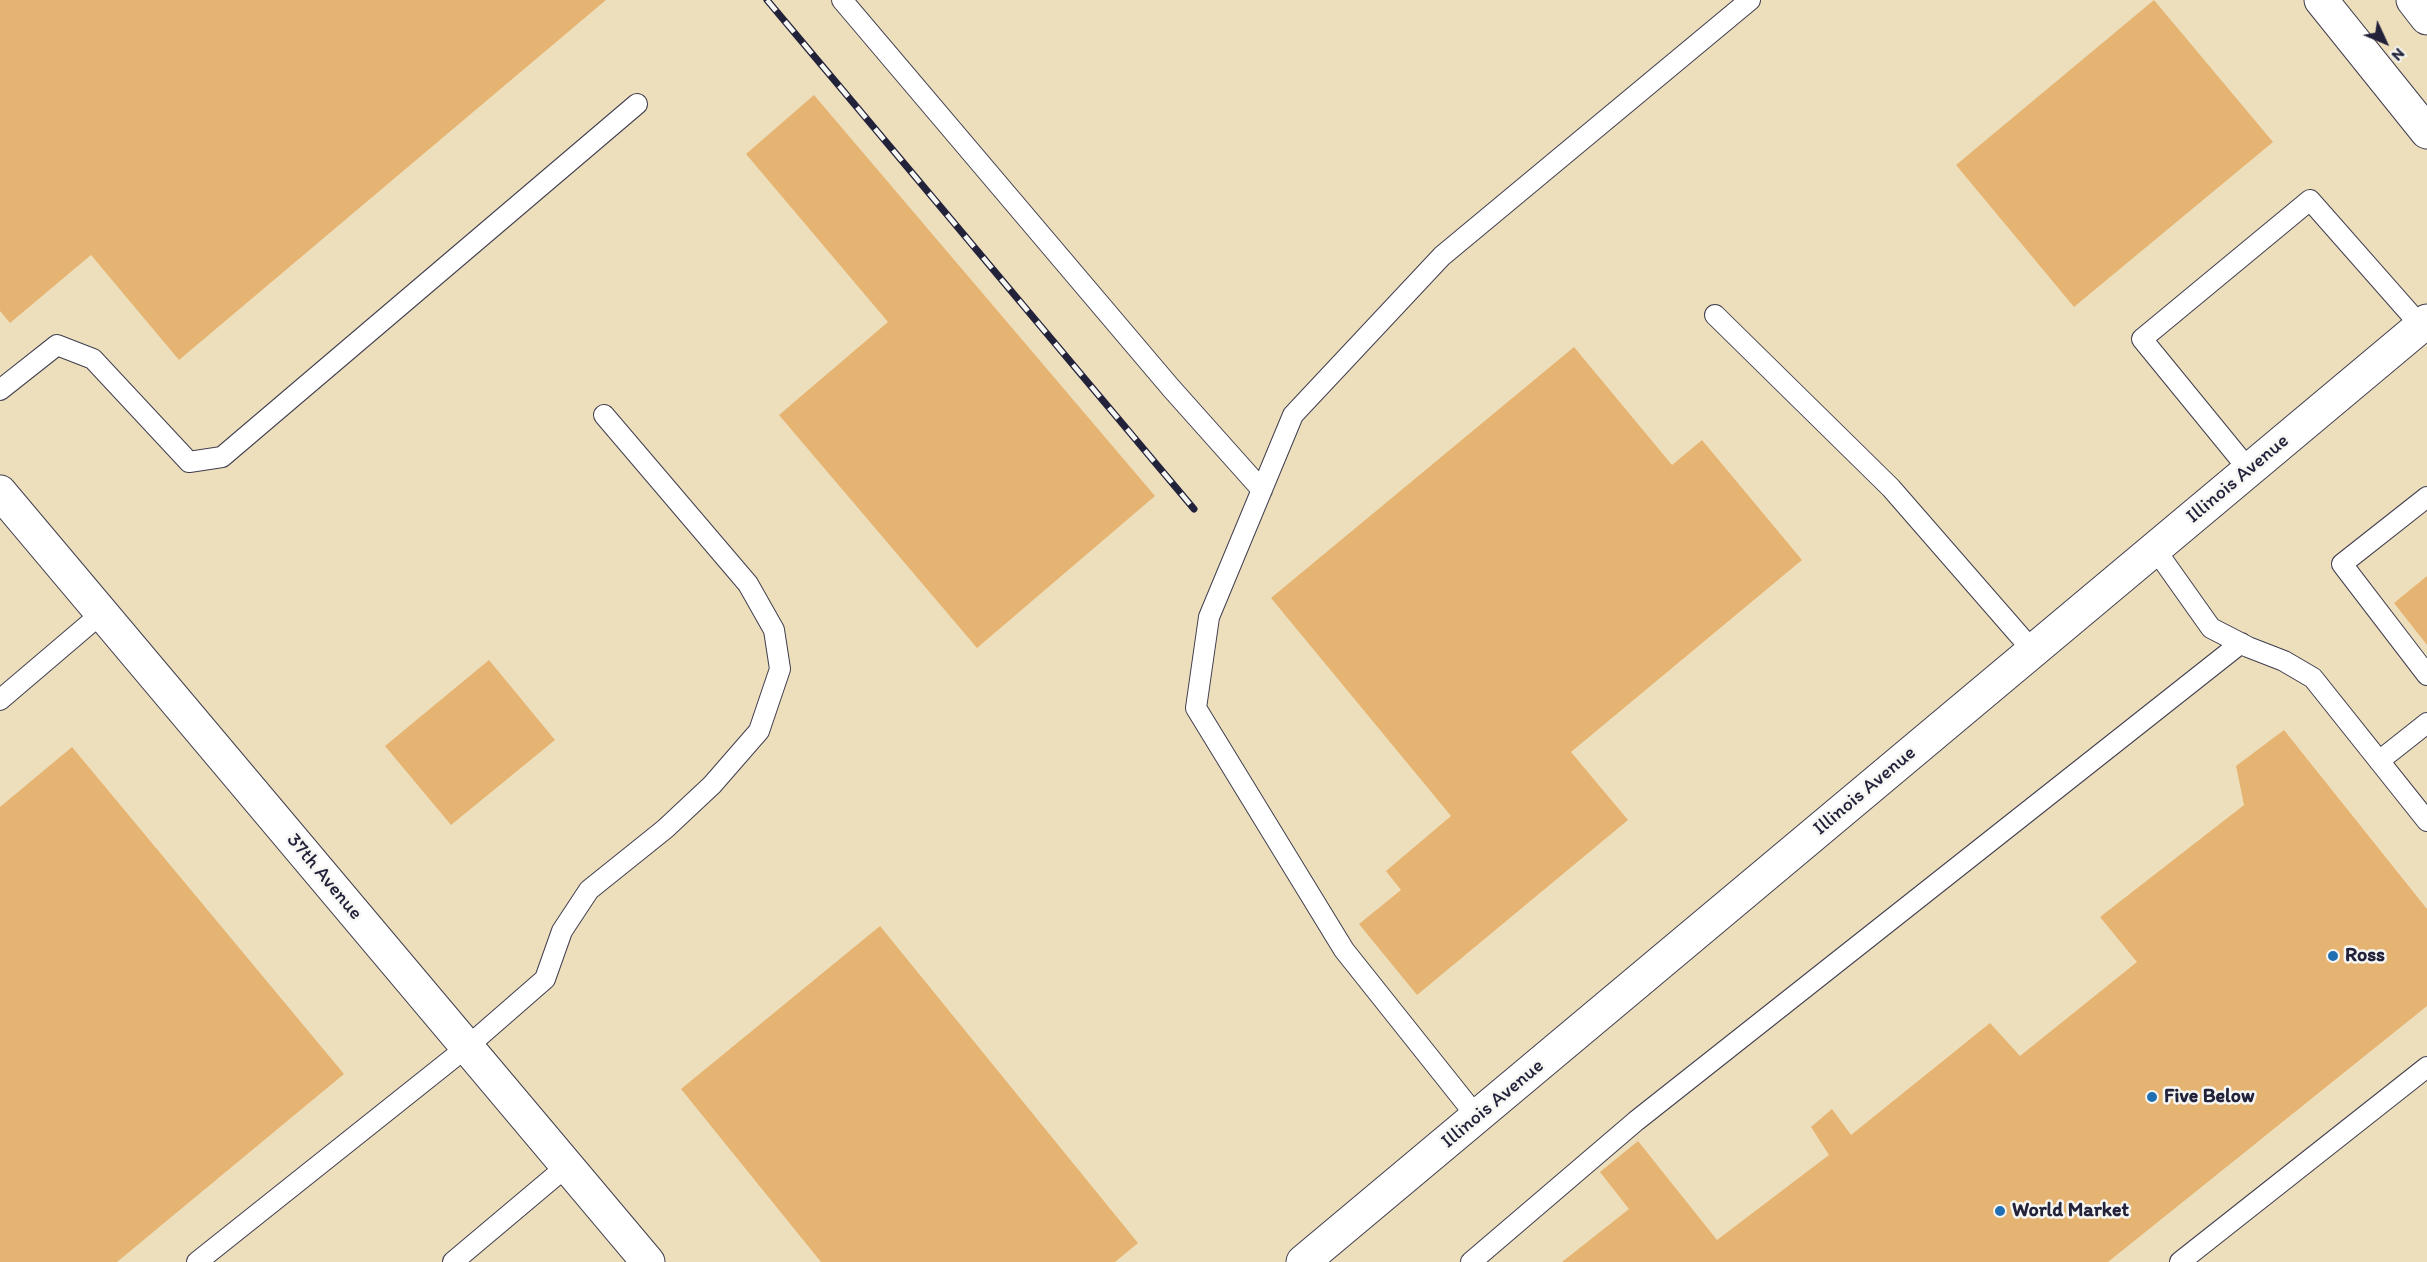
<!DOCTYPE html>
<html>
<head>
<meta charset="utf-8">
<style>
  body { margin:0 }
  #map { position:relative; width:2427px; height:1262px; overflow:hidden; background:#eddfbc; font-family:Itim,sans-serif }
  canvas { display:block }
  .north { position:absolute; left:2355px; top:12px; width:60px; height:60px; -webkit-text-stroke:4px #f6f6f2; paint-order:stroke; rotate:134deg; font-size:16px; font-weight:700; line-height:24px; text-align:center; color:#22223b }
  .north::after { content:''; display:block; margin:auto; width:21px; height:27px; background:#22223b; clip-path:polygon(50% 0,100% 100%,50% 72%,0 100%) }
</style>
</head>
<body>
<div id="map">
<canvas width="2427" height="1262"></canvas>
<div class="north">N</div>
</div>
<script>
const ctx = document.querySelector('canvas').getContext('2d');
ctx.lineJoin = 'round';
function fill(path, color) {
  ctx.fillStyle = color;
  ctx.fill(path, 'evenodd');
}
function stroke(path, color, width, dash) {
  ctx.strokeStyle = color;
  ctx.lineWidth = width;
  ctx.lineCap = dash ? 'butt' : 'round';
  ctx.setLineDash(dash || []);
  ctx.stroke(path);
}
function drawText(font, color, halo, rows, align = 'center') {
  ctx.font = font + ' Itim,sans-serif';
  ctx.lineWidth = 5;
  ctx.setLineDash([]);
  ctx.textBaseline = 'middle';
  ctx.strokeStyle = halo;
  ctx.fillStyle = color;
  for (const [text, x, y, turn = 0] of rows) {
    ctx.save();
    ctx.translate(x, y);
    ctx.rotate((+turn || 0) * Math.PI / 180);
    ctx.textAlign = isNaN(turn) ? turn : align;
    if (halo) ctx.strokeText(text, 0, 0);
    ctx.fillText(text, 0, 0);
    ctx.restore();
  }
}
fill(new Path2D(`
  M0,0H606L179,360L91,255L10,323L0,311Z
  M2154,0L2273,142L2074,307L1956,165Z
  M814,95L1155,496L977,648L779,415L888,322L746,154Z
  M1574,347L1672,465L1702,440L1802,560L1571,752L1628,820L1417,995L1359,924L1401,890L1386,871L1451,816L1271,598Z
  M2427,576V645L2394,603Z
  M489,660L555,740L451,825L385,746Z
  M2284,730L2427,909V1006L2108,1262H1562L1629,1209L1600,1172L1638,1141L1717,1240L1829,1155L1811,1127L1832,1109L1851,1135L1990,1023L2020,1056L2137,962L2100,917L2244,805L2236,766Z
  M72,747L344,1074L117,1262H0V807Z
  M880,926L1138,1243L1115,1262H821L681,1089Z`), '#e6b472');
const service = new Path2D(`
  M842,0L1171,388L1262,490
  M1715,315L1891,488L2033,651
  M0,390L57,345L93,359L189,462L222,457L637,104
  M2249,470L2142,339L2310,200L2421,326
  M2427,497L2342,564L2427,675
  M2155,549L2211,628L2248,647L2284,661L2313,678L2427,821
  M0,700L102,613
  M2379,761L2427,723
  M1477,1117L1344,950L1196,708L1209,617L1293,415L1442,256L1750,0
  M197,1262L467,1047L545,979L562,931L589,890L665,829L712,785L759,731L780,669L774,630L748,584L604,415
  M453,1262L567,1166
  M1471,1262L1636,1121L2241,643
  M2180,1262L2427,1067`);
const minor = new Path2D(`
  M0,492L648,1262
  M1303,1262L2427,321`);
const secondary = new Path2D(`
  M2321,0L2427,132
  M2413,0L2427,18`);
stroke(service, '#403e4e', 22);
stroke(minor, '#403e4e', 35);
stroke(secondary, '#403e4e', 35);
stroke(service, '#fff', 20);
stroke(minor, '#fff', 33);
stroke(secondary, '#fff', 33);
const rail = new Path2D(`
  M767,0L1194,509`);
stroke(rail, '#22223b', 7);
stroke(rail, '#f6f6f2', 4.5, [14]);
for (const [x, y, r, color] of [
  [2333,956,6,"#1f6fb2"],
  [2152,1097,6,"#1f6fb2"],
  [2000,1211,6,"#1f6fb2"]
]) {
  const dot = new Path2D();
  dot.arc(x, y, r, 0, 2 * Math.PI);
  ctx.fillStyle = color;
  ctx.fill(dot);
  stroke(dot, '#f6f6f2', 2);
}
drawText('20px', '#22223b', '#f6f6f2', [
  ["Illinois Avenue",2238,479,-40],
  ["Illinois Avenue",1865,791,-40],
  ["37th Avenue",324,877,50],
  ["Illinois Avenue",1493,1104,-40]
]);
drawText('bold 20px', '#22223b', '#f6f6f2', [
  ["Ross",2345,956],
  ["Five Below",2164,1097],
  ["World Market",2012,1211]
], 'left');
</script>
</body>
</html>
